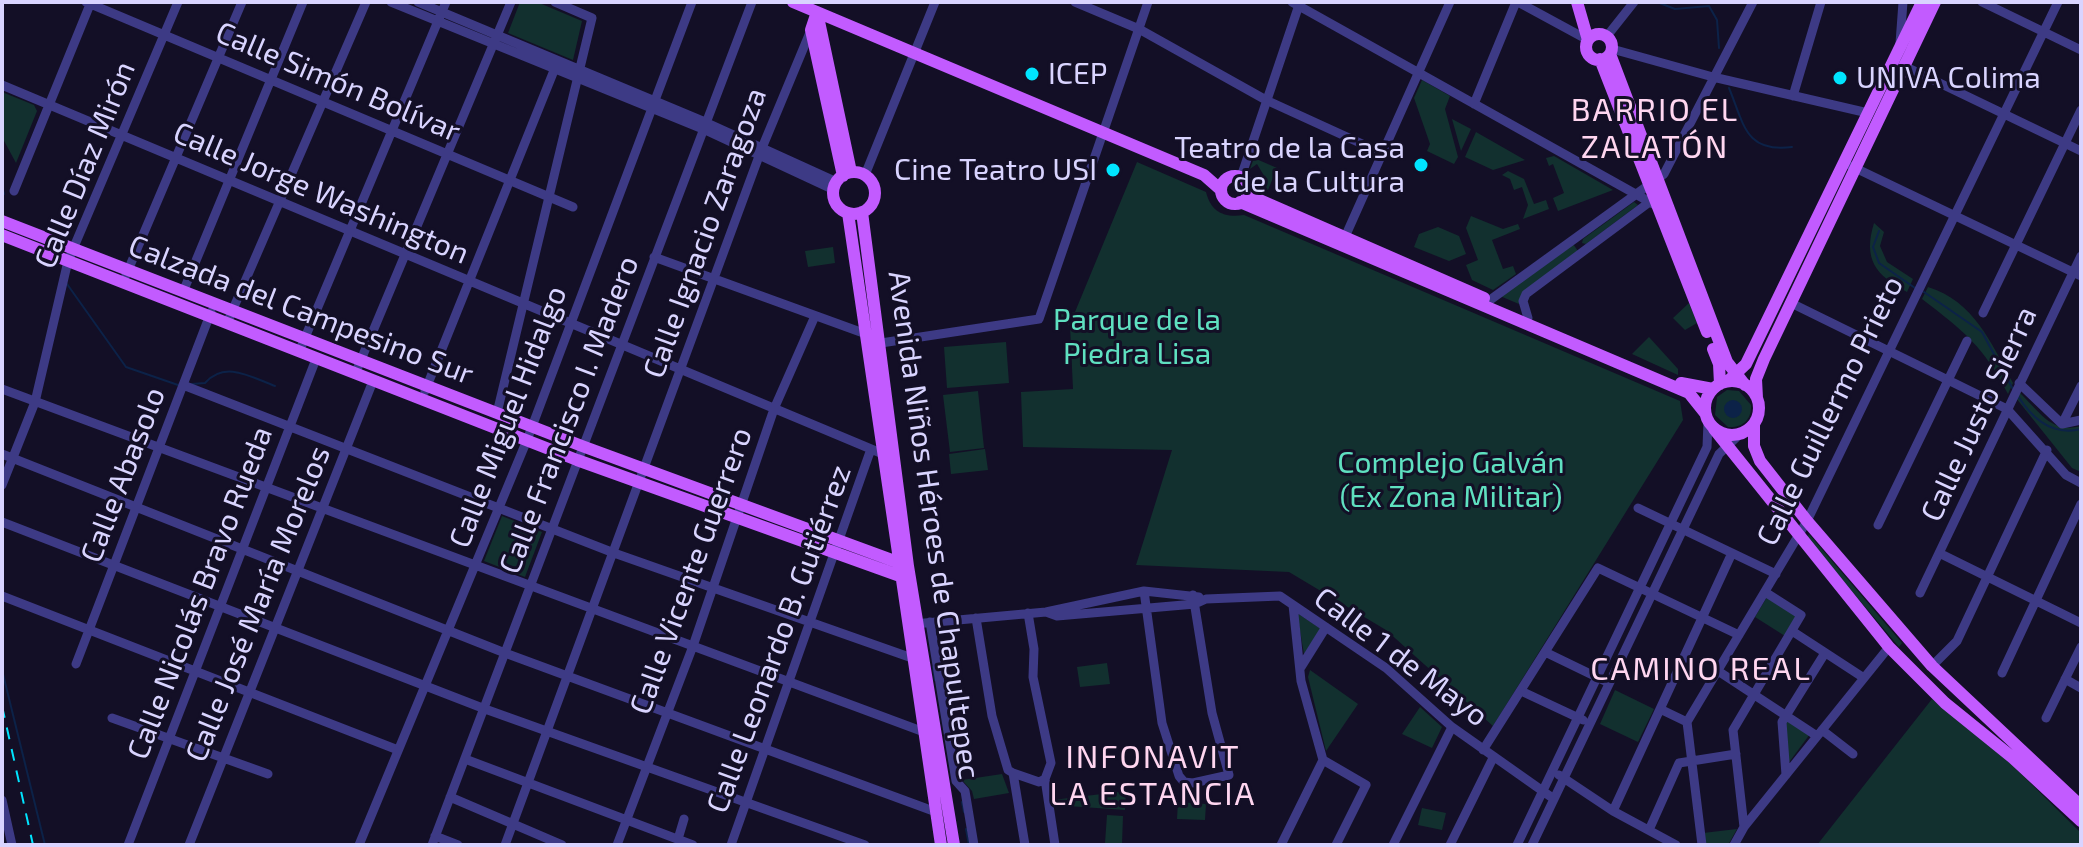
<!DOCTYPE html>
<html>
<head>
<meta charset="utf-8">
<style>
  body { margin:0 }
  #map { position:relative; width:2083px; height:847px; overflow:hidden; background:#130f26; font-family:"Exo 2",sans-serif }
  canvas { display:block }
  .frame { position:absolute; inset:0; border:4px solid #d9d4ff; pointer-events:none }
</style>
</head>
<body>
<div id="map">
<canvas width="2083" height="847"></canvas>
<div class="frame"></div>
</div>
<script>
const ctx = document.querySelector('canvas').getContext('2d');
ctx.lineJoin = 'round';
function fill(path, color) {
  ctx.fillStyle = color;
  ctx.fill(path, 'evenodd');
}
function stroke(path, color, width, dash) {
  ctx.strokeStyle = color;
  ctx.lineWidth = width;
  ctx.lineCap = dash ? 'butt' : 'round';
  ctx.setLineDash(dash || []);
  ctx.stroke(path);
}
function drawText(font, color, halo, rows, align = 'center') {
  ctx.font = font + ' "Exo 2",sans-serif';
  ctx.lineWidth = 6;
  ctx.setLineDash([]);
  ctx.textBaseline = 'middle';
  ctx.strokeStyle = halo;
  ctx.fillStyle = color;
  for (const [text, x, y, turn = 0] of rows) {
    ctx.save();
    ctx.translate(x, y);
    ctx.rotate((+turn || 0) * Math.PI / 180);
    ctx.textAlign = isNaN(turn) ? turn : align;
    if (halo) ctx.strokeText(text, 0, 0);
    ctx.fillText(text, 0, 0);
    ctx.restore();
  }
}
fill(new Path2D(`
  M520,2H537L582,21L573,60L508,33Z
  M1422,80L1450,96L1445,109L1458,157L1454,164L1427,151L1430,144L1414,98Z
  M2,92L34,105L37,111L16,163L2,137Z
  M1452,119L1471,129L1461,151Z
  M1476,132L1525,160L1493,170L1465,157Z
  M1554,156L1613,190L1558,211L1553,198L1564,193L1553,164L1549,166L1546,158Z
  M1254,158L1277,168L1268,190L1259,186L1258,181L1266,179L1257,164L1250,169Z
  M1137,162L1206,192C1211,212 1224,218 1244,215L1680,401L1683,420L1493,726L1386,630L1289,572L1136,565L1172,450L1023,447L1021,392L1073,389L1070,326L1058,314L1075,312Z
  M1508,171L1524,179L1534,204L1546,200L1549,209L1523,219L1528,205L1522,187L1514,190L1510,179L1502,175Z
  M1634,202L1638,205L1586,244L1582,243L1583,239Z
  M1471,216L1503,229L1518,224L1520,229L1492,240L1503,269L1513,266L1516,274L1493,290L1472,280L1466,265L1478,260L1466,228Z
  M1874,223L1884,232L1880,246L1887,262L1913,279L1907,292C1875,275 1863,259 1874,223Z
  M1438,227L1459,236L1466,254L1449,261L1414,247L1419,234Z
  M1573,244L1578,251L1519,304L1500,296Z
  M833,247L835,263L808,267L805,251Z
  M1928,287C1974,301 1991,343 2013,383L2008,394C1983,346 1965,332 1922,299Z
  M1689,303L1697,323L1685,330L1673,318Z
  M1649,337L1678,369V375L1632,354Z
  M1006,342L1009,383L947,388L944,347Z
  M1727,390L1739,391L1751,405C1752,419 1743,428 1728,427L1715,415L1717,397Z
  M978,391L984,448L950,452L943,395Z
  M2019,392C2040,412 2051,434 2081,426V472L2072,468L2016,398Z
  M985,449L988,470L951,474L949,454Z
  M502,516L542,532L525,577L484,561Z
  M1809,534L1902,643L1899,647L1807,538Z
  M1767,597L1797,616L1785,636L1755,617Z
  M1297,613L1321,629L1304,654Z
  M1107,663L1110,684L1080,687L1077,667Z
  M1310,670L1358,704L1326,751L1308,677Z
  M1615,690L1654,709L1638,742L1600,724Z
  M1932,699L2009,762L2081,833V845H1817Z
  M1420,707L1442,727L1432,748L1402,734Z
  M1787,718L1810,734L1787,765L1783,731Z
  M1002,774L1009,793L974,799L972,791L962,780Z
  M1126,791L1125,810L1054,805L1053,800Z
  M1178,802L1206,804L1205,820L1177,819Z
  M1422,808L1446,813L1442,830L1418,825Z
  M1107,815L1123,816L1122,844L1105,843Z
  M1737,829L1728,845H1705L1703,833Z`), '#12302f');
fill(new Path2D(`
  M1724 409a9 9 0 1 1 18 0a9 9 0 1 1-18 0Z`), '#0c2248');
stroke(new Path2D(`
  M1657,2L1675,9L1709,6L1717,20L1719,48
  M1729,88C1744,124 1745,153 1792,147
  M2,187L4,194
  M1879,231L1873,247L1879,263L1915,288
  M67,284L126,367L178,385
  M1924,292L1982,332L2014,391
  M192,384L205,383C225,360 251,377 275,386
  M2018,396C2033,420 2053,436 2081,429
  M933,667L935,680
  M2,670L45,845
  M962,802L964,812
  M966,829L969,845`), '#0c2248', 2);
stroke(new Path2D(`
  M86,2L573,207
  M391,2L703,129L834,190
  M418,2L705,122L837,182
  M1075,2L1139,29L1266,100L1382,153
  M1292,2L1657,206
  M1518,2L1588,40
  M1982,2L2081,50
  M1607,36L1634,2
  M1900,43L1903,2
  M1612,49L1713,77L1868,113
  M1900,64L2081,151
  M2,85L883,454
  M1793,96L1821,2
  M1474,104L1516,2
  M1851,166L2081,276
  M865,175L935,2
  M1241,177L1300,2
  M14,191L91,2
  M1345,237L1450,2
  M654,257L866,334
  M126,275L242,2
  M183,292L303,2
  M1490,300L1664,174L1753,2
  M1791,303L2007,409L2066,475L2081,483
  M1983,313L2081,110
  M1528,318L1523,301L1526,294L1651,201
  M227,323L366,2
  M881,343L1039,319L1148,2
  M299,352L446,2
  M355,374L511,2
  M2019,383L2062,424L2081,420
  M183,385L614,553L912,658
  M2,389L924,732
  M425,391L555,68
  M497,413L592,18L555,2
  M2062,424L2081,386
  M2,454L505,653L936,812
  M2,485L35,402L68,261L178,2
  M1638,508L1776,574
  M2,522L485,709L865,845
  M1878,525L1967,341
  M1939,553L2081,623
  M1144,591L1162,723L1179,776L1184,782L1193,783L1229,775L1212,713L1193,595
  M1920,593L2081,256
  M2,596L398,750
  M1046,612L1057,616L1195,604L1206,599L1280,596L1386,668L1452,727L1554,799
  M1028,613L1034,649L1033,677L1051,763L1045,779L1055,845
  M976,618L992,716L1008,770L1013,773L1025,845
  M930,622L956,781L965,791L974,845
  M914,624L1046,612L1144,591L1199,597
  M1792,631L1864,678
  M1545,652L1609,683
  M76,664L211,312
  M1932,666L1957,641L2047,450
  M1301,667L1326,627
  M1718,671L1817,736
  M2002,673L2081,504
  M2065,679L2081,688
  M1521,691L1583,720
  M1660,709L1687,722
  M112,718L268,774
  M2046,718L2081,647
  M1822,730L1853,754
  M1483,750L1598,568L1739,635
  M465,759L693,845
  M1323,760L1366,785L1336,845
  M1013,773L1039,782L1045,779
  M1559,775L1613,811L1676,845
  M1786,775L1782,722L1825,653
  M450,797L562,845
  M2,800L12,845
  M1613,811L1732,553
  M1744,827L1733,730L1801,615L1765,592
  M1649,830L1679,763L1736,754
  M435,836L458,845
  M678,839L684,819
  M128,845L316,359
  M189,845L373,381
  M359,845L527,440L692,2
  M432,845L752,2
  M505,845L762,148L811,30
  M617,845L693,646L774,409L815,316
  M731,845L871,449
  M1281,845L1323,760L1301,681L1293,605
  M1393,845L1452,727
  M1450,845L1493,758
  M1517,845L1707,447L1708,422
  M1532,845L1719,454L1740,434
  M1702,845L1687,722L1807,521L2058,2
  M1734,845L1744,827L1889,647`), '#3d3a85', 9);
stroke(new Path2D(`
  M793,2L1204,175L1221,190
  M1577,2L1588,40
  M817,12L811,30L843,176
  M817,12L851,172
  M1586 47a13 13 0 1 1 26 0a13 13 0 1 1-26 0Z
  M1610,54L1727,362L1745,385
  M1600,59L1707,332
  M833 193a21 21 0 1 1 42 0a21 21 0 1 1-42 0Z
  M1221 190a14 14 0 1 1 28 0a14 14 0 1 1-28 0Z
  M1249,189L1255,198L1484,298
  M1240,202L1689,393L1705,413
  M862,212L908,566L954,845
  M848,213L941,845
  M2,221L582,446L908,566
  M2,235L577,460L900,576
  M1713,349L1719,364L1720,384
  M1728,381L1746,364L1922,2
  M1705 408a27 27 0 1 1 54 0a27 27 0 1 1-54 0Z
  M1681,383L1713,389
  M1757,398L1756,379L1764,359L1935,2
  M1754,424V446L1760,461L1807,521L1932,666L2081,806
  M1714,429L1889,647L1945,703L2013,758L2081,821`), '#c25bff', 12);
stroke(new Path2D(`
  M2,706L33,845`), '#00e5ff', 2, [12, 10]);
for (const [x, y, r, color] of [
  [1032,74,8,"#00e5ff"],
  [1840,78,8,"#00e5ff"],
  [1421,165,8,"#00e5ff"],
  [1113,170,8,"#00e5ff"]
]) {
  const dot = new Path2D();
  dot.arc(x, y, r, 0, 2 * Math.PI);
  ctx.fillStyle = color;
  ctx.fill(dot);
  stroke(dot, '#130f26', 3);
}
drawText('30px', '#d9d4ff', '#130f26', [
  ["ICEP",1048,74],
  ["UNIVA Colima",1856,78],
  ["Teatro de la Casa",1405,148,"right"],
  ["de la Cultura",1405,182,"right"],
  ["Cine Teatro USI",1097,170,"right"]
], 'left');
drawText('30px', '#d9d4ff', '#130f26', [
  ["Calle Simón Bolívar",338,82,23],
  ["Calle Díaz Mirón",85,165,-68],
  ["Calle Jorge Washington",321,193,23],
  ["Calle Ignacio Zaragoza",705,233,-70],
  ["Calzada del Campesino Sur",301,310,21],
  ["Calle Guillermo Prieto",1830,411,-64],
  ["Calle Justo Sierra",1979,414,-65],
  ["Calle Francisco I. Madero",569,415,-69],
  ["Calle Miguel Hidalgo",508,417,-69],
  ["Calle Abasolo",123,475,-69],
  ["Avenida Niños Héroes de Chapultepec",934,525,82],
  ["Calle Vicente Guerrero",691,571,-70],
  ["Calle Nicolás Bravo Rueda",200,593,-69],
  ["Calle José María Morelos",258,604,-68],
  ["Calle Leonardo B. Gutiérrez",779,639,-70],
  ["Calle 1 de Mayo",1401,657,37]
]);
drawText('30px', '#5fe0c0', '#130f26', [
  ["Parque de la",1137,320],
  ["Piedra Lisa",1137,354],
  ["Complejo Galván",1451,463],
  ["(Ex Zona Militar)",1451,497]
]);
ctx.letterSpacing = '2px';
drawText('32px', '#ffd6f0', '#130f26', [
  ["BARRIO EL",1655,110],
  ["ZALATÓN",1655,147],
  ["CAMINO REAL",1701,669],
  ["INFONAVIT",1153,757],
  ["LA ESTANCIA",1153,794]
]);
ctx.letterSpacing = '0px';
</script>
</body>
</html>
